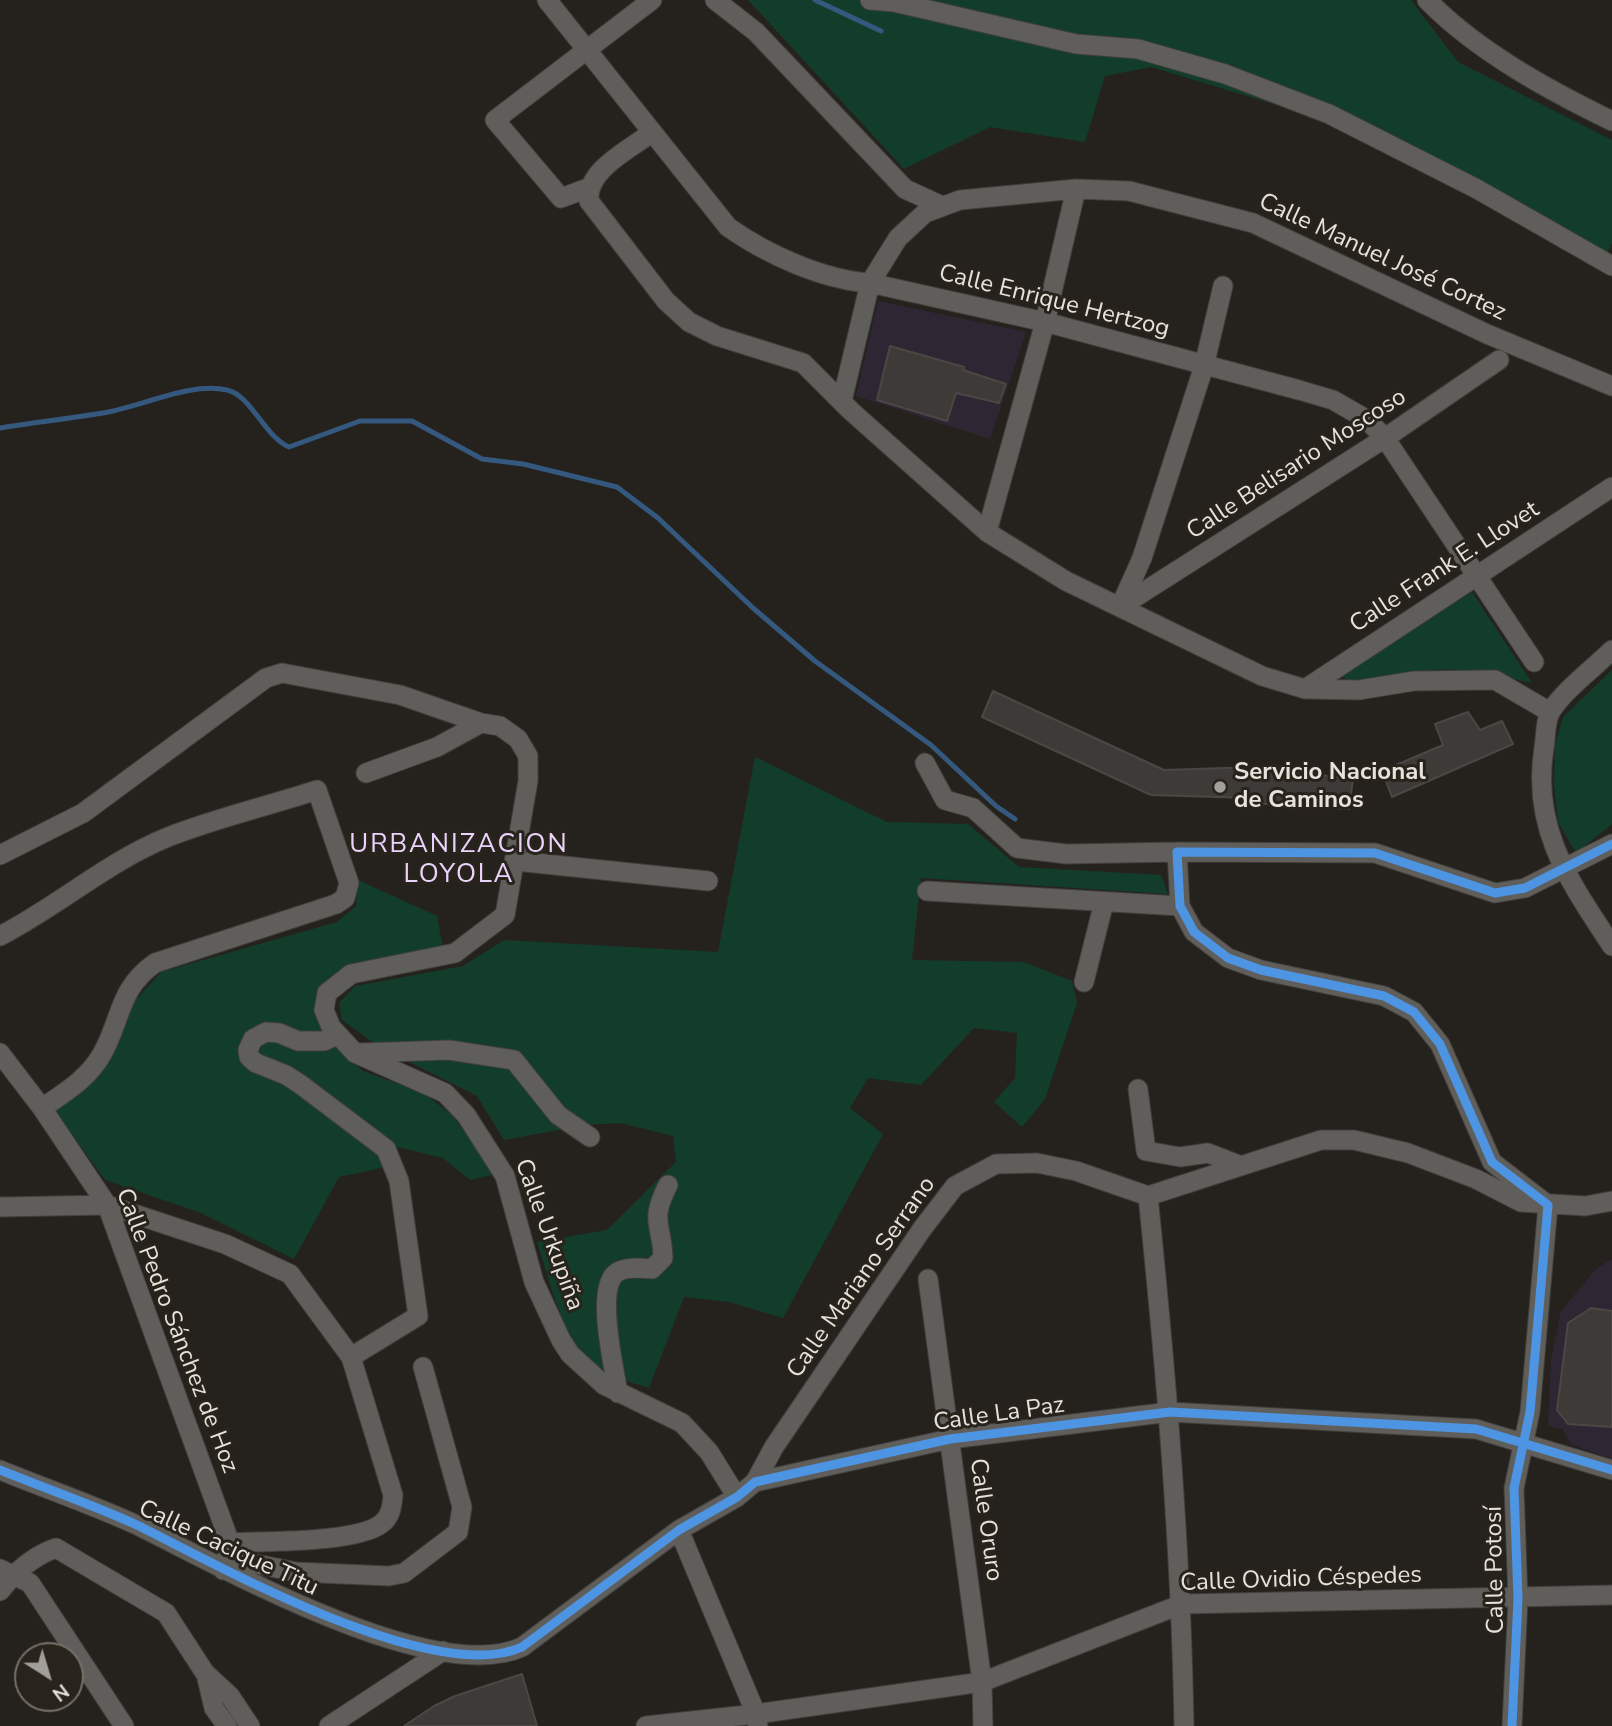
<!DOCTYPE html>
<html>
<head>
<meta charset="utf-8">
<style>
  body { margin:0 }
  #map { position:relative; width:1612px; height:1726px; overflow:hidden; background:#25221e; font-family:"Nunito Sans",sans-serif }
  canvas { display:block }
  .north { position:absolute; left:14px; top:1642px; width:70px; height:70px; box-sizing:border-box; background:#28231b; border:2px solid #747069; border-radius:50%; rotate:143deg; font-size:19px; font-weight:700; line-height:28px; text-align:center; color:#e6e3dd }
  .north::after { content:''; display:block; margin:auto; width:24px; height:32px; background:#a29f9a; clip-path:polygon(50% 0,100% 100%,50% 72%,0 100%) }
</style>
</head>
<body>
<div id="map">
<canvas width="1612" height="1726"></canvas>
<div class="north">N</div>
</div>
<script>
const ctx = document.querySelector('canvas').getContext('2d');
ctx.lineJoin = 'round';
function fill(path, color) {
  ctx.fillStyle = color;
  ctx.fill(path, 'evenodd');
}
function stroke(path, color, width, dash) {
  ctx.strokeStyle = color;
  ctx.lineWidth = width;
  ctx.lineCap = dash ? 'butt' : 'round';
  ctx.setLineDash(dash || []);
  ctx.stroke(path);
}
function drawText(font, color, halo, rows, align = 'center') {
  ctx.font = font + ' "Nunito Sans",sans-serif';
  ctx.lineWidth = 6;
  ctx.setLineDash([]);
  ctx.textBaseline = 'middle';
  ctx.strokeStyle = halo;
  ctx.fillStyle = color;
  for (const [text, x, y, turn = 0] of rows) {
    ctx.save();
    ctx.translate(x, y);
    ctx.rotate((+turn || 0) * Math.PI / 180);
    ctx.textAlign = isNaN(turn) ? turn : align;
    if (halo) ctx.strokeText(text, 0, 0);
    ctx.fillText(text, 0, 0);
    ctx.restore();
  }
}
fill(new Path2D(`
  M878,301L1026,332L990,439L856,396Z
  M1612,1259V1459L1570,1444L1563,1429L1548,1426L1551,1361L1561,1311L1596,1269Z`), '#2f2633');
fill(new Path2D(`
  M748,0H1411L1458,62L1612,140V243L1601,265L1323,119L1151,67L1105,76L1085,142L990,127L904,169Z
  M1472,592L1532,683C1500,676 1464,667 1431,670C1408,672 1360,690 1341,676Z
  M1612,670V824L1576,853L1558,822L1554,784L1555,745L1563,717Z
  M755,757L887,822L968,824L1019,867L1161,875L1168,894L921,878L912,960L1024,962L1072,981L1077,1003L1045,1099L1022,1127L994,1102L1015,1078L1017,1033L974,1028L921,1085L868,1078L850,1108L883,1134L783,1318L729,1302L684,1297L649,1388C626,1382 597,1371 582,1353C561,1328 547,1273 537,1242L607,1230L676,1162L673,1136L620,1123L586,1125L504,1140L477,1096L379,1047L342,1020L339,1003L355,986L463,966L504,940L718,952Z
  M358,880L437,916L443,949L354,966L322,1010L330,1042L363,1071L423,1093L451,1114L496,1174L470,1180L443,1158L397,1147L382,1168L339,1177L294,1259L201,1213L105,1180L55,1111L101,1074L133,1003L161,972L337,922L356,906Z`), '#133d2b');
stroke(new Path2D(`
  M815,0L881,31
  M0,428C32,423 64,419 96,414C135,410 188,381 227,390C251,395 264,436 289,447L360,421H412L482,459L523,464L617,487L658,518L753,608L815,661L931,745L996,806L1015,819`), '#34587e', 5);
const building = new Path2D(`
  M890,346L964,367L963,370L1006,384L999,403L956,393L947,421L877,400Z
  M993,691L1164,770L1256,767L1353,779L1349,809L1249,803L1250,798L1151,795L982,717Z
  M1468,712L1480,730L1502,721L1513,744L1392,797L1382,771L1443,745L1435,724Z
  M1591,1308L1612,1311V1427L1568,1424L1557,1410L1568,1323Z
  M522,1674L537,1726H404L434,1706L455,1696Z`);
fill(building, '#3d3a37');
stroke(building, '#4a4744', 2);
const minor = new Path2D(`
  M547,0L728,227C766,254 823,280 870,283L1045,322L1299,390L1333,400L1366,419L1385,438L1534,662
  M715,0L756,32L905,189L942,206
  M870,0L894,2L1076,44L1138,49L1225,74L1329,114L1477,189L1612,266
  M1427,0C1477,51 1548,90 1612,121
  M651,133C629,150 586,170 589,201L666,301L689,322L717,336L803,363L851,411L987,532L1066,581L1262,676L1305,689L1359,690L1414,681L1495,680L1550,712
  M588,188L561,198L495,120L652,0
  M842,401L870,283L898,238L925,213L960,200L1076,189L1129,191L1253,223L1487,334L1612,386
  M987,532L1045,322L1076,189
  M1120,607L1385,438L1499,360
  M1120,607L1142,558L1204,366L1223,286
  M1612,650C1594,668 1564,690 1551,711C1545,720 1546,737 1544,748C1531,829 1570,882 1612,946
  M1305,689L1612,487
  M925,763L945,800L973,808L1017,848L1066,854L1177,852
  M366,773L437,747L481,723L500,726L518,739L528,756V781L505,915L455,953L351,974L327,993L324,1010L331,1027L355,1053L445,1093L466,1115L505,1176L534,1282L561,1340L570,1354L604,1385L682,1423L709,1452L737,1497
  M0,855L83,813L266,678L282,673L400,695L481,723
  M516,861L708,881
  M927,891L1180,906
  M0,936C58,906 107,862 168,837C216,818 268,806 317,790L349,883L345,898L336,904L155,963C118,989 122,1019 102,1054C88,1079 64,1093 42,1108
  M1084,982L1104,902
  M337,1035L324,1041H298L279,1033L266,1032L253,1039L248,1050L249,1057L256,1063L286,1075L300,1084L386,1149L399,1181L418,1316L351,1357
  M0,1053L42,1108L107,1205L230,1543L223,1570
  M359,1053L449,1050L514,1060L558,1115L590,1137
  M1138,1089L1146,1151L1180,1157L1208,1153L1239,1165
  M1148,1196C1166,1372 1181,1548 1184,1726
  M0,1207L107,1205L225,1244L290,1274L351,1357L393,1495C392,1506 391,1517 381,1524C356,1543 264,1541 230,1543
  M928,1279L982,1682L983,1726
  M618,1393C614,1367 596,1292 615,1274C623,1266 641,1268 652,1269L663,1258C662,1222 649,1223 668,1185
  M0,1470C46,1489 94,1505 139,1526C222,1567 434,1687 522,1647L679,1530L737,1497L755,1482L950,1439L1170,1412L1476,1429L1612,1470
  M755,1482L774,1447L922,1229L955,1186L996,1164L1037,1163L1076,1171L1148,1196L1321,1140H1354L1408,1153L1476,1179L1521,1202L1585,1206L1612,1201
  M679,1530L756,1714L758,1726
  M227,1558L296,1572L389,1576L404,1573L458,1532L462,1507L423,1367
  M0,1569L30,1583L124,1726
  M0,1591C15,1572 33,1556 56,1548L166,1613L205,1673L230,1696L250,1726
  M206,1674L214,1708L227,1726
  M329,1726L443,1651
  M646,1726L756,1714L982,1682L1182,1604L1612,1595
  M1512,1726L1518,1599L1514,1488L1530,1412L1548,1205L1492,1162L1440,1044L1414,1012L1384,996L1261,970L1228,958L1194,932L1180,906L1177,852L1375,853L1495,893L1525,888L1612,844`);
stroke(minor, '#413f3b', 21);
stroke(minor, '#605e5b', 19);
stroke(new Path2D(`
  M0,1470C46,1489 94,1505 139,1526C222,1567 434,1687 522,1647L679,1530L737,1497L755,1482L950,1439L1170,1412L1476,1429L1612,1470
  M1512,1726L1518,1599L1514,1488L1530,1412L1548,1205L1492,1162L1440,1044L1414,1012L1384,996L1261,970L1228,958L1194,932L1180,906L1177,852L1375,853L1495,893L1525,888L1612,844`), '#4d94e3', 9);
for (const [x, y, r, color] of [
  [1220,787,7,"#a29f9a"]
]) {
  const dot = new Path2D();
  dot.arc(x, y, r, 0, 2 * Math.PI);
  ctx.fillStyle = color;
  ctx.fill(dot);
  stroke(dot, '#28231b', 2.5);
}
drawText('24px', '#e6e3dd', '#28231b', [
  ["Calle Manuel José Cortez",1382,258,25],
  ["Calle Enrique Hertzog",1054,302,14],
  ["Calle Belisario Moscoso",1297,465,-33],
  ["Calle Frank E. Llovet",1445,568,-33],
  ["Calle Urkupiña",548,1235,70],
  ["Calle Mariano Serrano",862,1278,-55],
  ["Calle Pedro Sánchez de Hoz",176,1331,69],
  ["Calle La Paz",999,1415,-8],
  ["Calle Oruro",985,1520,82],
  ["Calle Cacique Titu",228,1549,25],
  ["Calle Potosí",1496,1570,-91],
  ["Calle Ovidio Céspedes",1301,1580,-2]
]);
drawText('bold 24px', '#e6e3dd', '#28231b', [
  ["Servicio Nacional",1234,773],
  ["de Caminos",1234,801]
], 'left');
ctx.letterSpacing = '2px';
drawText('26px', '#ead4fd', '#28231b', [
  ["URBANIZACION",459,846],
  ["LOYOLA",459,876]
]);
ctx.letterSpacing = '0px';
</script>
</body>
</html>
